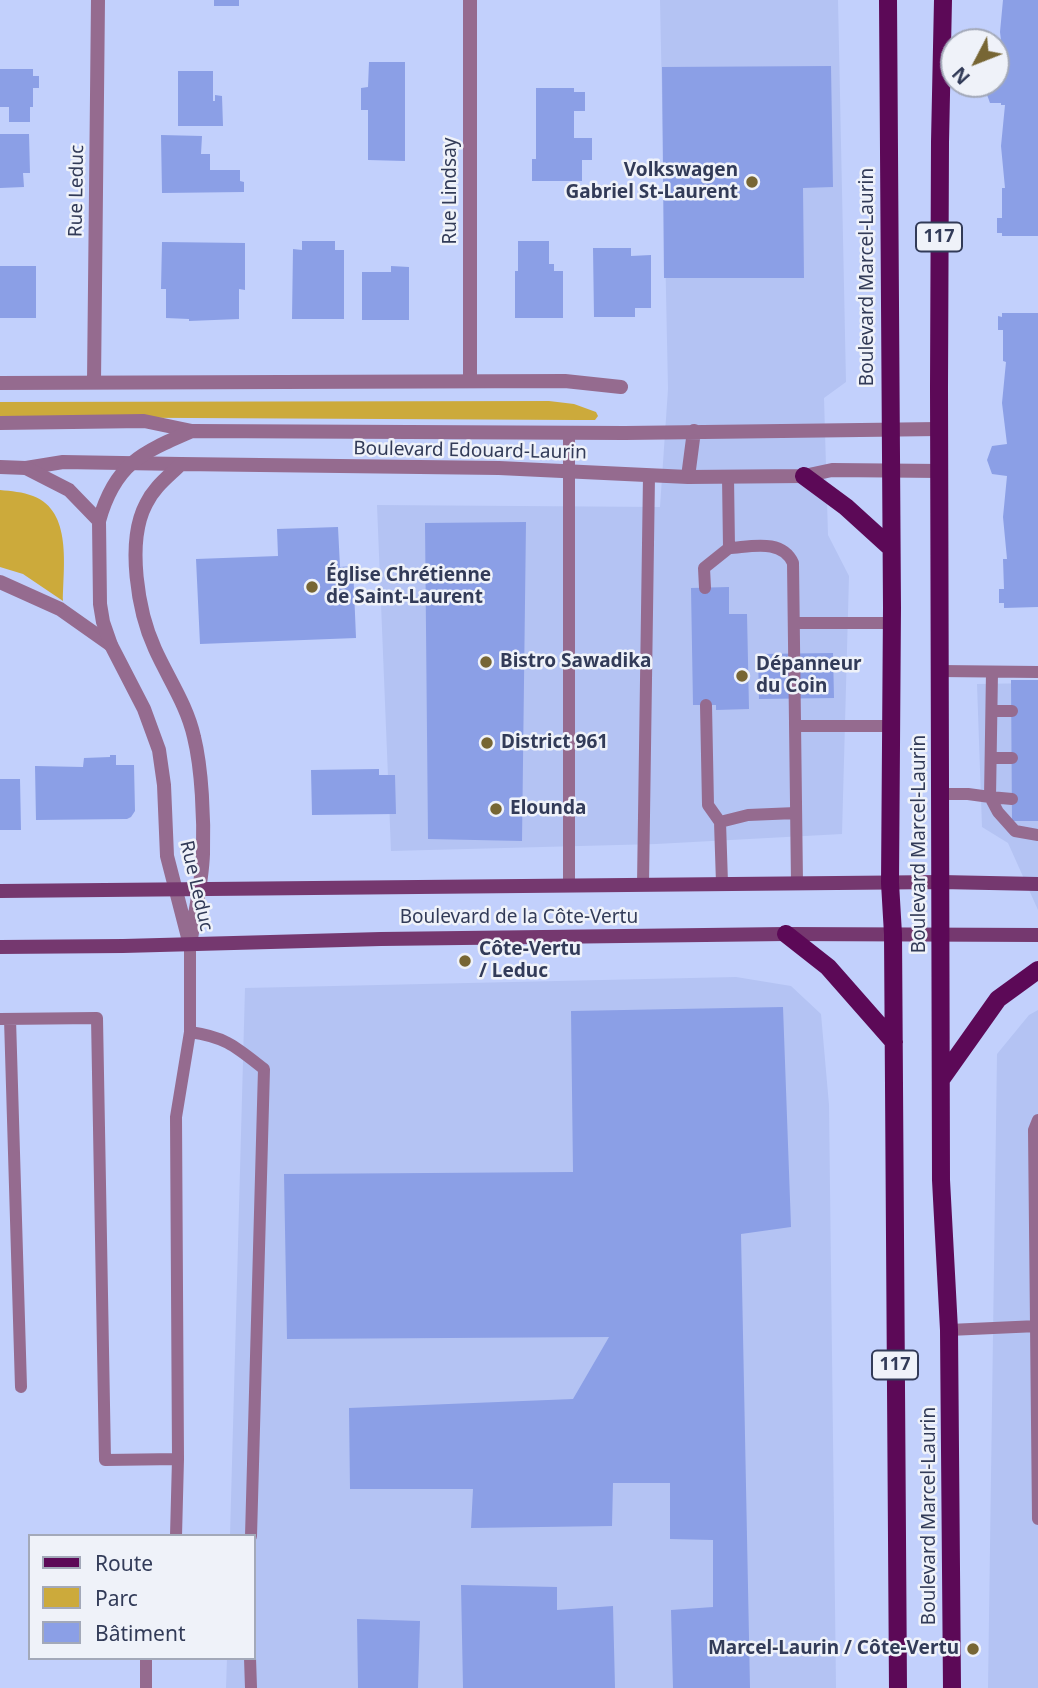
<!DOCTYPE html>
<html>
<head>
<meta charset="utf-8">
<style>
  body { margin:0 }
  #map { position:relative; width:1038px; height:1688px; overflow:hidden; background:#c2d0fc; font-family:"Noto Sans",sans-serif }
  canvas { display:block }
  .legend { position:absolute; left:28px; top:1534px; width:228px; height:126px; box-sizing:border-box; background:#eff2f9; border:2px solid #a3a9b9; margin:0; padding:9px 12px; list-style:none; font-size:21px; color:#323b58 }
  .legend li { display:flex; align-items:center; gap:14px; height:35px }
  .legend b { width:35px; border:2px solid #a3a9b9 }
  .north { position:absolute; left:940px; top:28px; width:70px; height:70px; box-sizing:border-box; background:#eff2f9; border:2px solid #a3a9b9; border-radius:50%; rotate:228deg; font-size:19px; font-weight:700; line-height:28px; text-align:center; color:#323b58 }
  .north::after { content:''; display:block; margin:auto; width:24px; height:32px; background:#776634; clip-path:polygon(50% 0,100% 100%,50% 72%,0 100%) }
</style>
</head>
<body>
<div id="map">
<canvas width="1038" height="1688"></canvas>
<ul class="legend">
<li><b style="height:9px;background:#5c0957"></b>Route</li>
<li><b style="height:19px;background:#ccaa3b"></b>Parc</li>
<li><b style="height:19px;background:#8b9fe6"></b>Bâtiment</li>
</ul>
<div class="north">N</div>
</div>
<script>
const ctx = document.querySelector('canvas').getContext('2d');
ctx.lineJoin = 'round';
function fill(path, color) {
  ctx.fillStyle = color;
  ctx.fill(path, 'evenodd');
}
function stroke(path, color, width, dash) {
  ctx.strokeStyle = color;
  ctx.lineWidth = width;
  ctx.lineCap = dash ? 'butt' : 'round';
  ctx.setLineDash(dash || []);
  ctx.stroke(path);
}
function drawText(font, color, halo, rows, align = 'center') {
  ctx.font = font + ' "Noto Sans",sans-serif';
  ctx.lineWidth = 5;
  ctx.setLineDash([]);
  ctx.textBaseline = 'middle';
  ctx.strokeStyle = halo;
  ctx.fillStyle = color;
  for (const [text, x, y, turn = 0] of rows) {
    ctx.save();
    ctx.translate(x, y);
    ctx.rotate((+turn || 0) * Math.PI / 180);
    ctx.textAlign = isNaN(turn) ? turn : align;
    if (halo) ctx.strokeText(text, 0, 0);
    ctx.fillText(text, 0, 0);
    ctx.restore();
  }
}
fill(new Path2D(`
  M660,0H838L846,382L824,398L828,535L849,576L842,834L656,844L391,851L377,505L660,507L668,389Z
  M1038,683V910L1008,843L982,827L977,684Z
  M736,977L791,986L821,1014L829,1105L836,1688H226L227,1658H254V1536H230L245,988Z
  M1038,1010V1688H988L997,1054L1029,1015Z`), '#b4c3f3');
fill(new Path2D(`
  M549,401L574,404L596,412L598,416L595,420H576L0,417V402Z
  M0,490C11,491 23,492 33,496C73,511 63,568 63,601L23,574L0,567Z`), '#ccaa3b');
fill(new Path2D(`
  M214,0H239V6H214Z
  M1003,0H1038V236H1002V233H997V218H1002V188H1005L1001,146L1005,105H1001V103H990L985,89V84H996V75L1005,73L1000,32Z
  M369,62H405V161L368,160V110H361V88L368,87Z
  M831,66L833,187L803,188L804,278H664L662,67Z
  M0,69H33V76H39V88H33V107H30V122H9V107H0Z
  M178,71H213V101H215V95L222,96L223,126H178Z
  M536,88H574V92H585V111H574V138H592V160H582V181H532V159H536Z
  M0,134H29L30,173H23L24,187L0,188Z
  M161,135L202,136L201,154H210V170H240V181L244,182V192L162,193Z
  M302,241H335V250H344V319H292L293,249L302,250Z
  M518,241H549V264H554V271H563V318H515V271H518Z
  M162,242L245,243V290L239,289V319L189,321V319L166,318V289H161Z
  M593,248H631V256L651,255V308H635V317H594Z
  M0,266H36V318H0Z
  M391,266L409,267V320H362V272H391Z
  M1002,313H1038V607L1004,608V603H999V589H1004L1003,559H1007L1003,517L1007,476L992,474L987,460L992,446L1007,444L1002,403L1006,362L1003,361V330H998V316L1002,317Z
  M526,522L522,841L428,839L425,523Z
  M338,527L340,567L353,566L356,638L200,644L196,559L278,556L277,529Z
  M729,587V614H747L749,709L716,710V705H693L691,588Z
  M833,653L834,698L759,699L758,654Z
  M1011,680H1038V821H1012Z
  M110,755H116V765H134L135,811L131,817L127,819L36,820L35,766L83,767L84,758L110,757Z
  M379,769V775H395L396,814L312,815L311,770Z
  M0,779H20L21,830H0Z
  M783,1007L791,1227L741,1234L750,1688H673L671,1610L713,1607V1540L670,1539V1483H613L612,1526L471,1528L473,1489H350L349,1408L573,1399L609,1337L287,1339L284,1174L573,1172L571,1011Z
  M461,1585L557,1587V1610L613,1606L615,1688H463Z
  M357,1619L420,1621L418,1688H358Z`), '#8b9fe6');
stroke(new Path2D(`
  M569,432V885
  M728,477L729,548C750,547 782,538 793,563L797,883
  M705,588L704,568L729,548
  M794,623H892
  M940,671L1038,672
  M992,672L990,797L1012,799
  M706,705L708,805L720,822
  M992,711H1012
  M795,726H891
  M991,758H1012
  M939,794H968L990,797L998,812L1015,831L1038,835
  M722,883L720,822L748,815L796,813
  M643,884L649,476
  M0,1019L97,1018L105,1460L178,1459
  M10,1019L21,1387
  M190,1032C226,1037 236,1047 264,1069L251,1536
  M1038,1120L1034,1130L1038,1519
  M949,1330L1038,1326
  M176,1536L178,1459L176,1117L190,1032V945
  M250,1658L251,1688
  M146,1688V1658`), '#956b8f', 12);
stroke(new Path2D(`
  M470,381V0
  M94,382L98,0
  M0,383L565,381L621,387
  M0,423L144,421L192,431
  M0,467L26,468L63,462L181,464
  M0,582L60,609L111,645`), '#956b8f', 14);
stroke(new Path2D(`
  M26,468L69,490L99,521
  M688,477L694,431
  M191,939C195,911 202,882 203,854C204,820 202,769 194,737C187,705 168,678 155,649C138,612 126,542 146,504C154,487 168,477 181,464L499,468L688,477L804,476L832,470L940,471
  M190,945L167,856L164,785L159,750L144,709L111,645L103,622L100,604L99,521C115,464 141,453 192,431L625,433L939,429`), '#956b8f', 14);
stroke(new Path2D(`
  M0,891L941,882L1038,884
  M0,947L123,946L381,939L786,934L1038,935`), '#75386f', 14);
stroke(new Path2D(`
  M888,0L892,607L890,883L893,934L898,1688
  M943,0L940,142L939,387L941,1180L949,1330L952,1688
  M804,476L846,507L890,547
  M786,934L828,967L894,1042
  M942,1078L998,999L1038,970`), '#5c0957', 18);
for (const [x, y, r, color] of [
  [752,182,7,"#776634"],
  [312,587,7,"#776634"],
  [486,662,7,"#776634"],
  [742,676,7,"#776634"],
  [487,743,7,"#776634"],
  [496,809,7,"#776634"],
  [465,961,7,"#776634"],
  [973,1649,7,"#776634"]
]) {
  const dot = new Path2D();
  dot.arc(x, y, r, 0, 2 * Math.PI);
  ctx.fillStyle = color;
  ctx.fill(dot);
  stroke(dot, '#eff2f9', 2.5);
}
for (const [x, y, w] of [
  [939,237,46],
  [895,1365,46]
]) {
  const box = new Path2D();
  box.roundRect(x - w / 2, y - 14.5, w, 29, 5);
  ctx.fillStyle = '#eff2f9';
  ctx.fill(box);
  stroke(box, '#323b58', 2);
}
drawText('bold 18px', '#323b58', null, [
  ["117",939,237],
  ["117",895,1365]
]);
drawText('bold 19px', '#323b58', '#eff2f9', [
  ["Volkswagen",738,171,"right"],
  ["Gabriel St-Laurent",738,193,"right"],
  ["Église Chrétienne",326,576],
  ["de Saint-Laurent",326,598],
  ["Bistro Sawadika",500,662],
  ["Dépanneur",756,665],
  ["du Coin",756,687],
  ["District 961",501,743],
  ["Elounda",510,809],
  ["Côte-Vertu",479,950],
  ["/ Leduc",479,972],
  ["Marcel-Laurin / Côte-Vertu",959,1649,"right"]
], 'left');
drawText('19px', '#323b58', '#eff2f9', [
  ["Rue Leduc",77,191,-89],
  ["Rue Lindsay",451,191,-90],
  ["Boulevard Marcel-Laurin",868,277,-90],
  ["Boulevard Edouard-Laurin",470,451,1],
  ["Boulevard Marcel-Laurin",920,844,-90],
  ["Rue Leduc",196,886,77],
  ["Boulevard de la Côte-Vertu",519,918],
  ["Boulevard Marcel-Laurin",930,1516,-90]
]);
</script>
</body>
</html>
